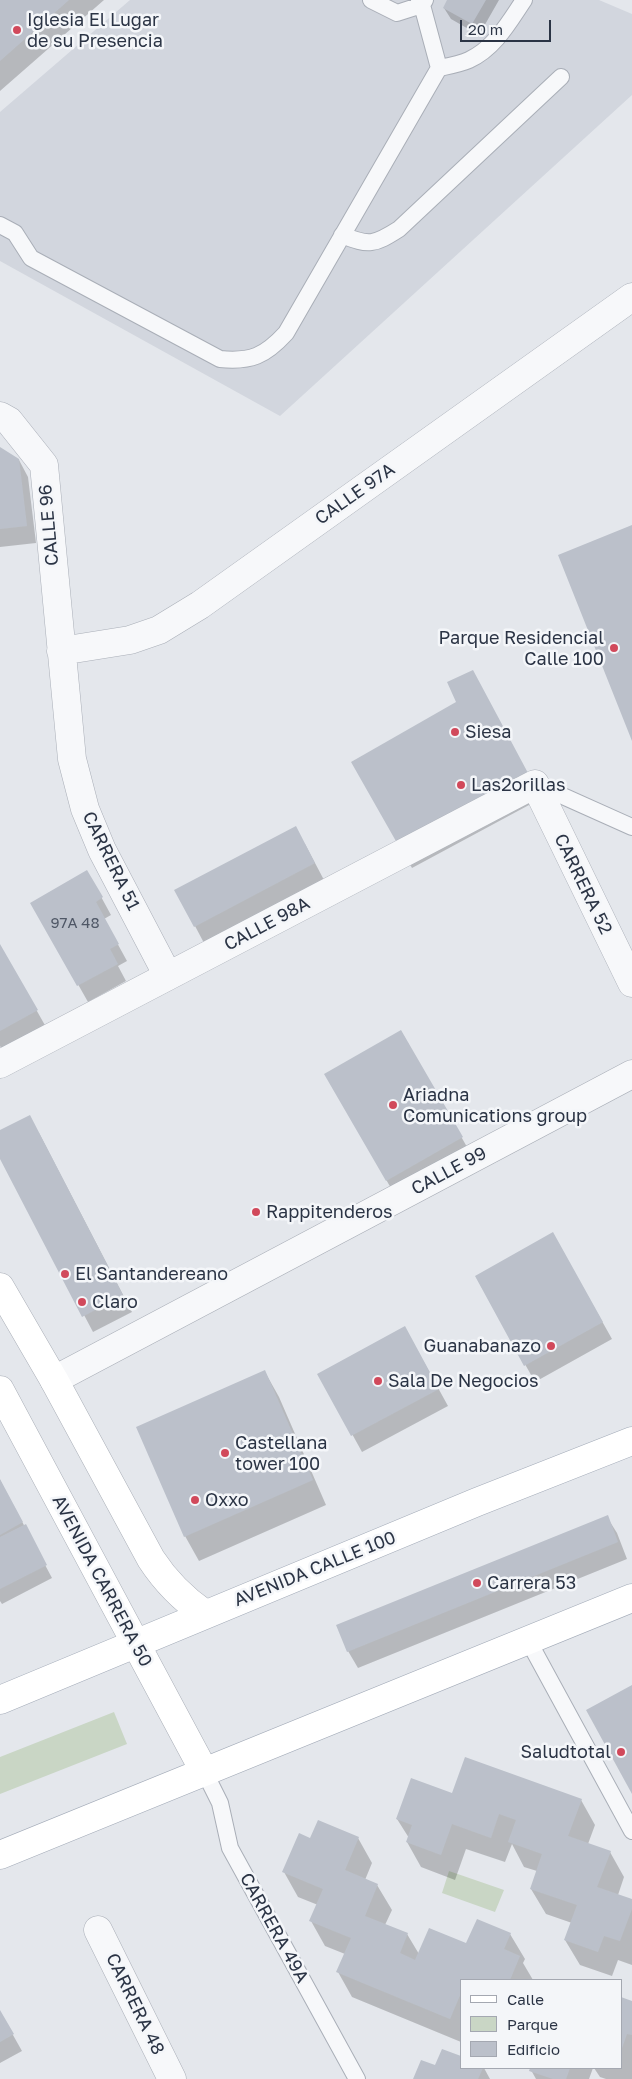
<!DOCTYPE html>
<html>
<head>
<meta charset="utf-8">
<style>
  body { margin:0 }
  #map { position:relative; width:632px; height:2079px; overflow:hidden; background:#e4e7ec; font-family:"Golos Text",sans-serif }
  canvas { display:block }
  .legend { position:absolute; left:460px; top:1979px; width:162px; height:90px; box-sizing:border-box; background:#f4f6f9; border:1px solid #a4a8b1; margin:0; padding:6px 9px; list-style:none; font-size:15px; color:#2b3445 }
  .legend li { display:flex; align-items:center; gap:10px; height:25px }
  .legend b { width:25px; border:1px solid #a4a8b1 }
  .scale { position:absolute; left:460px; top:20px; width:91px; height:22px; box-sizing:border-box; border:2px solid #2b3445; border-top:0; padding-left:6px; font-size:15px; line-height:18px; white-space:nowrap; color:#2b3445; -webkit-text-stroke:4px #f4f6f9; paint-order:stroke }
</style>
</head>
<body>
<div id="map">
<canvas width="632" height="2079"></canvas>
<ul class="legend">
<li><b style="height:6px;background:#fff"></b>Calle</li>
<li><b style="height:14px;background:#c9d6c5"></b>Parque</li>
<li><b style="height:14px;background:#bbc0ca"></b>Edificio</li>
</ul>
<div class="scale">20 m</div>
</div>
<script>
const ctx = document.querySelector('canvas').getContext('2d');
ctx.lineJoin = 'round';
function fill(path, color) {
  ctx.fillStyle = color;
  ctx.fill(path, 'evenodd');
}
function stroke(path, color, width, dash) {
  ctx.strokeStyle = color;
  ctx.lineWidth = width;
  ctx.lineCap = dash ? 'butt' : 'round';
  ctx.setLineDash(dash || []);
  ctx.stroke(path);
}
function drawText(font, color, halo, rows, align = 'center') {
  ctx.font = font + ' "Golos Text",sans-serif';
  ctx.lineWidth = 5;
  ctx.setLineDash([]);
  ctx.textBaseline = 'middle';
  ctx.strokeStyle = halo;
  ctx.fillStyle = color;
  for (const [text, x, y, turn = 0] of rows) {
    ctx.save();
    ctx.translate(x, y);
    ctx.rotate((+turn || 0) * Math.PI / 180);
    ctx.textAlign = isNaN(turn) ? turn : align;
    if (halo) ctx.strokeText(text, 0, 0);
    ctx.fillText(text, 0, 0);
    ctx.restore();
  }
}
fill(new Path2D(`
  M130,0H599L632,14V95L280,416L0,261V112Z`), '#d2d6de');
fill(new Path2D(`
  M114,1712L127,1744L0,1794V1757Z
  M449,1871L504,1890L495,1912L442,1893Z`), '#c9d6c5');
fill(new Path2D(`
  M0,0H104L0,91Z
  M449,0H499L479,35L451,19L444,8Z
  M0,449L19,460L28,477L36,543L0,547Z
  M458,703L542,798L412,868L352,762Z
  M305,844L324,880L204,943L195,926Z
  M87,871L111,915L104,919L127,961L118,966L126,981L88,1002L32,903Z
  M0,946L46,1027L3,1051L0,1046Z
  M401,1031L471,1154L396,1197L326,1074Z
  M0,1132L39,1133L132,1312L93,1332L0,1156Z
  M562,1250L612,1339L535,1382L476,1277Z
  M414,1344L448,1406L362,1452L319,1374Z
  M265,1372L279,1397L326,1505L199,1561L185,1536Z
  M0,1480L52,1578L2,1604L0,1601Z
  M607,1517L617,1533L627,1559L358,1668L348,1651Z
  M453,1794L581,1800L595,1825L588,1844L610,1852L624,1877L618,1895L632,1900V1965L618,1960L612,1976L580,1965L565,1940L572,1923L546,1914L531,1889L537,1871L524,1867L512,1844L505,1862L466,1849L455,1880L421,1867L407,1842L409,1838L397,1819Z
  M358,1838L372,1863L365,1880L377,1885L392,1910L385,1925L407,1934L419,1954L510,1934L525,1959L523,1963L533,1980H461V2042L352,1997L338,1972L345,1954L325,1946L311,1921L318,1905L298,1897L284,1872L311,1839Z
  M621,1998L632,2002V2079H606L600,2077L594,2068H621Z
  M0,2012L22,2051L0,2063Z
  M436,2067L484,2068L490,2079H415Z
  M532,2068H593L589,2079H536L531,2070Z`), '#0003');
fill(new Path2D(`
  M0,0H69L0,61Z
  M447,0H486L472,24L443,8Z
  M0,447L19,459L27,526L0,529Z
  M632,525V741L558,555Z
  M473,670L528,773L397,843L351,762L456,702L447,682Z
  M296,826L315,863L194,927L174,890Z
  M87,870L103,897L96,902L119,944L110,949L118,964L77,986L30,903Z
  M0,944L38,1010L0,1031Z
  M401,1030L463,1137L386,1181L324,1074Z
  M30,1115L123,1295L82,1317L0,1159V1130Z
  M553,1232L603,1322L524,1366L475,1276Z
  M405,1326L439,1389L351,1436L317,1374Z
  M265,1370L313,1480L184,1537L136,1427Z
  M0,1479L23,1522L0,1535Z
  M608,1515L618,1542L347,1652L336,1625Z
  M26,1524L47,1565L0,1589V1537Z
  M632,1685V1794L586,1710Z
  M465,1757L582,1799L568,1836L611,1851L597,1887L632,1899V1909L620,1941L604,1936L598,1952L564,1940L577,1905L530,1889L542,1854L508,1842L516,1820L499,1814L491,1838L452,1824L441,1855L406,1842L412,1825L396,1819L411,1778L452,1793Z
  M318,1820L359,1837L345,1870L378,1884L365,1916L408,1933L400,1953L415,1960L429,1928L466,1943L477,1919L511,1933L504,1949L520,1956L510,1980H461V1993L450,2019L336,1972L351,1938L309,1921L323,1889L282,1872L299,1833L310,1838Z
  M621,1997L632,2001V2035L627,2034L621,2051Z
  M0,2010L14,2034L0,2042Z
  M442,2049L461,2056V2068H483L478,2079H413L421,2060L435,2065Z
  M530,2068H570L566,2079H553L529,2071Z`), '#bbc0ca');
const lane = new Path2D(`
  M371,0L397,13L422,5L425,0
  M419,0L422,5L439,68
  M0,225L15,233L31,258L220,359C251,362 265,356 286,333L439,68C449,66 460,64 469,60C495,48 509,22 524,0
  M342,235C369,246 374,245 399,229L561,77
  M536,784L632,827
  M528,1640L632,1831
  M204,1771L220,1803L230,1848L357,2079`);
const street = new Path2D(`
  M0,416L9,421L44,465L72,759L85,809L102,850L168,976
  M61,651L130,640L159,630L200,605L632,297
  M0,1064L535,784L632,983
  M54,1380L632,1074
  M98,1930L172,2079`);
const secondary = new Path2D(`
  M0,1287L54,1380L151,1559C166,1582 183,1599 205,1614
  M0,1390L204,1771`);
const primary = new Path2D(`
  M0,1700L477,1502L632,1441
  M0,1855L632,1598`);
stroke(lane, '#a9aeb7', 18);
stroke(street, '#a9aeb7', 29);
stroke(secondary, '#a9aeb7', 29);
stroke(primary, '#a3abb8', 29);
stroke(lane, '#f7f8fa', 16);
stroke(street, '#f7f8fa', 28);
stroke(secondary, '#fff', 28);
stroke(primary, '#fff', 28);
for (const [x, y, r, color] of [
  [17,30,5,"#d1495b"],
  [614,648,5,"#d1495b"],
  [455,732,5,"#d1495b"],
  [461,785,5,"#d1495b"],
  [393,1105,5,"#d1495b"],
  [256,1212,5,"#d1495b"],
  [65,1274,5,"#d1495b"],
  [82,1302,5,"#d1495b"],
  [551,1346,5,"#d1495b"],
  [378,1381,5,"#d1495b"],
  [225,1453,5,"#d1495b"],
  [195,1500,5,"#d1495b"],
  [477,1583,5,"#d1495b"],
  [621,1752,5,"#d1495b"]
]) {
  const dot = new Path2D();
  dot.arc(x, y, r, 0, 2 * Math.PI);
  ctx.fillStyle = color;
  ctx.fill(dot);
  stroke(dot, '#f4f6f9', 2);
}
drawText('15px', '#4f5766', null, [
  ["97A 48",75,923]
]);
drawText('18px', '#2b3445', '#f4f6f9', [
  ["Iglesia El Lugar",27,20],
  ["de su Presencia",27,41],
  ["Parque Residencial",604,638,"right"],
  ["Calle 100",604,659,"right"],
  ["Siesa",465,732],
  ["Las2orillas",471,785],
  ["Ariadna",403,1095],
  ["Comunications group",403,1116],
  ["Rappitenderos",266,1212],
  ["El Santandereano",75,1274],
  ["Claro",92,1302],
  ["Guanabanazo",541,1346,"right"],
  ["Sala De Negocios",388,1381],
  ["Castellana",235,1443],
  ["tower 100",235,1464],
  ["Oxxo",205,1500],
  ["Carrera 53",487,1583],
  ["Saludtotal",611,1752,"right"]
], 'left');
drawText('18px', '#2b3445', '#f4f6f9', [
  ["CALLE 97A",355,494,-35],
  ["CALLE 96",49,525,-95],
  ["CARRERA 51",111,861,64],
  ["CARRERA 52",583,884,64],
  ["CALLE 98A",267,924,-28],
  ["CALLE 99",449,1171,-28],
  ["AVENIDA CALLE 100",315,1569,-22],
  ["AVENIDA CARRERA 50",102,1581,62],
  ["CARRERA 49A",274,1928,61],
  ["CARRERA 48",135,2004,64]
]);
</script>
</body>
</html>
